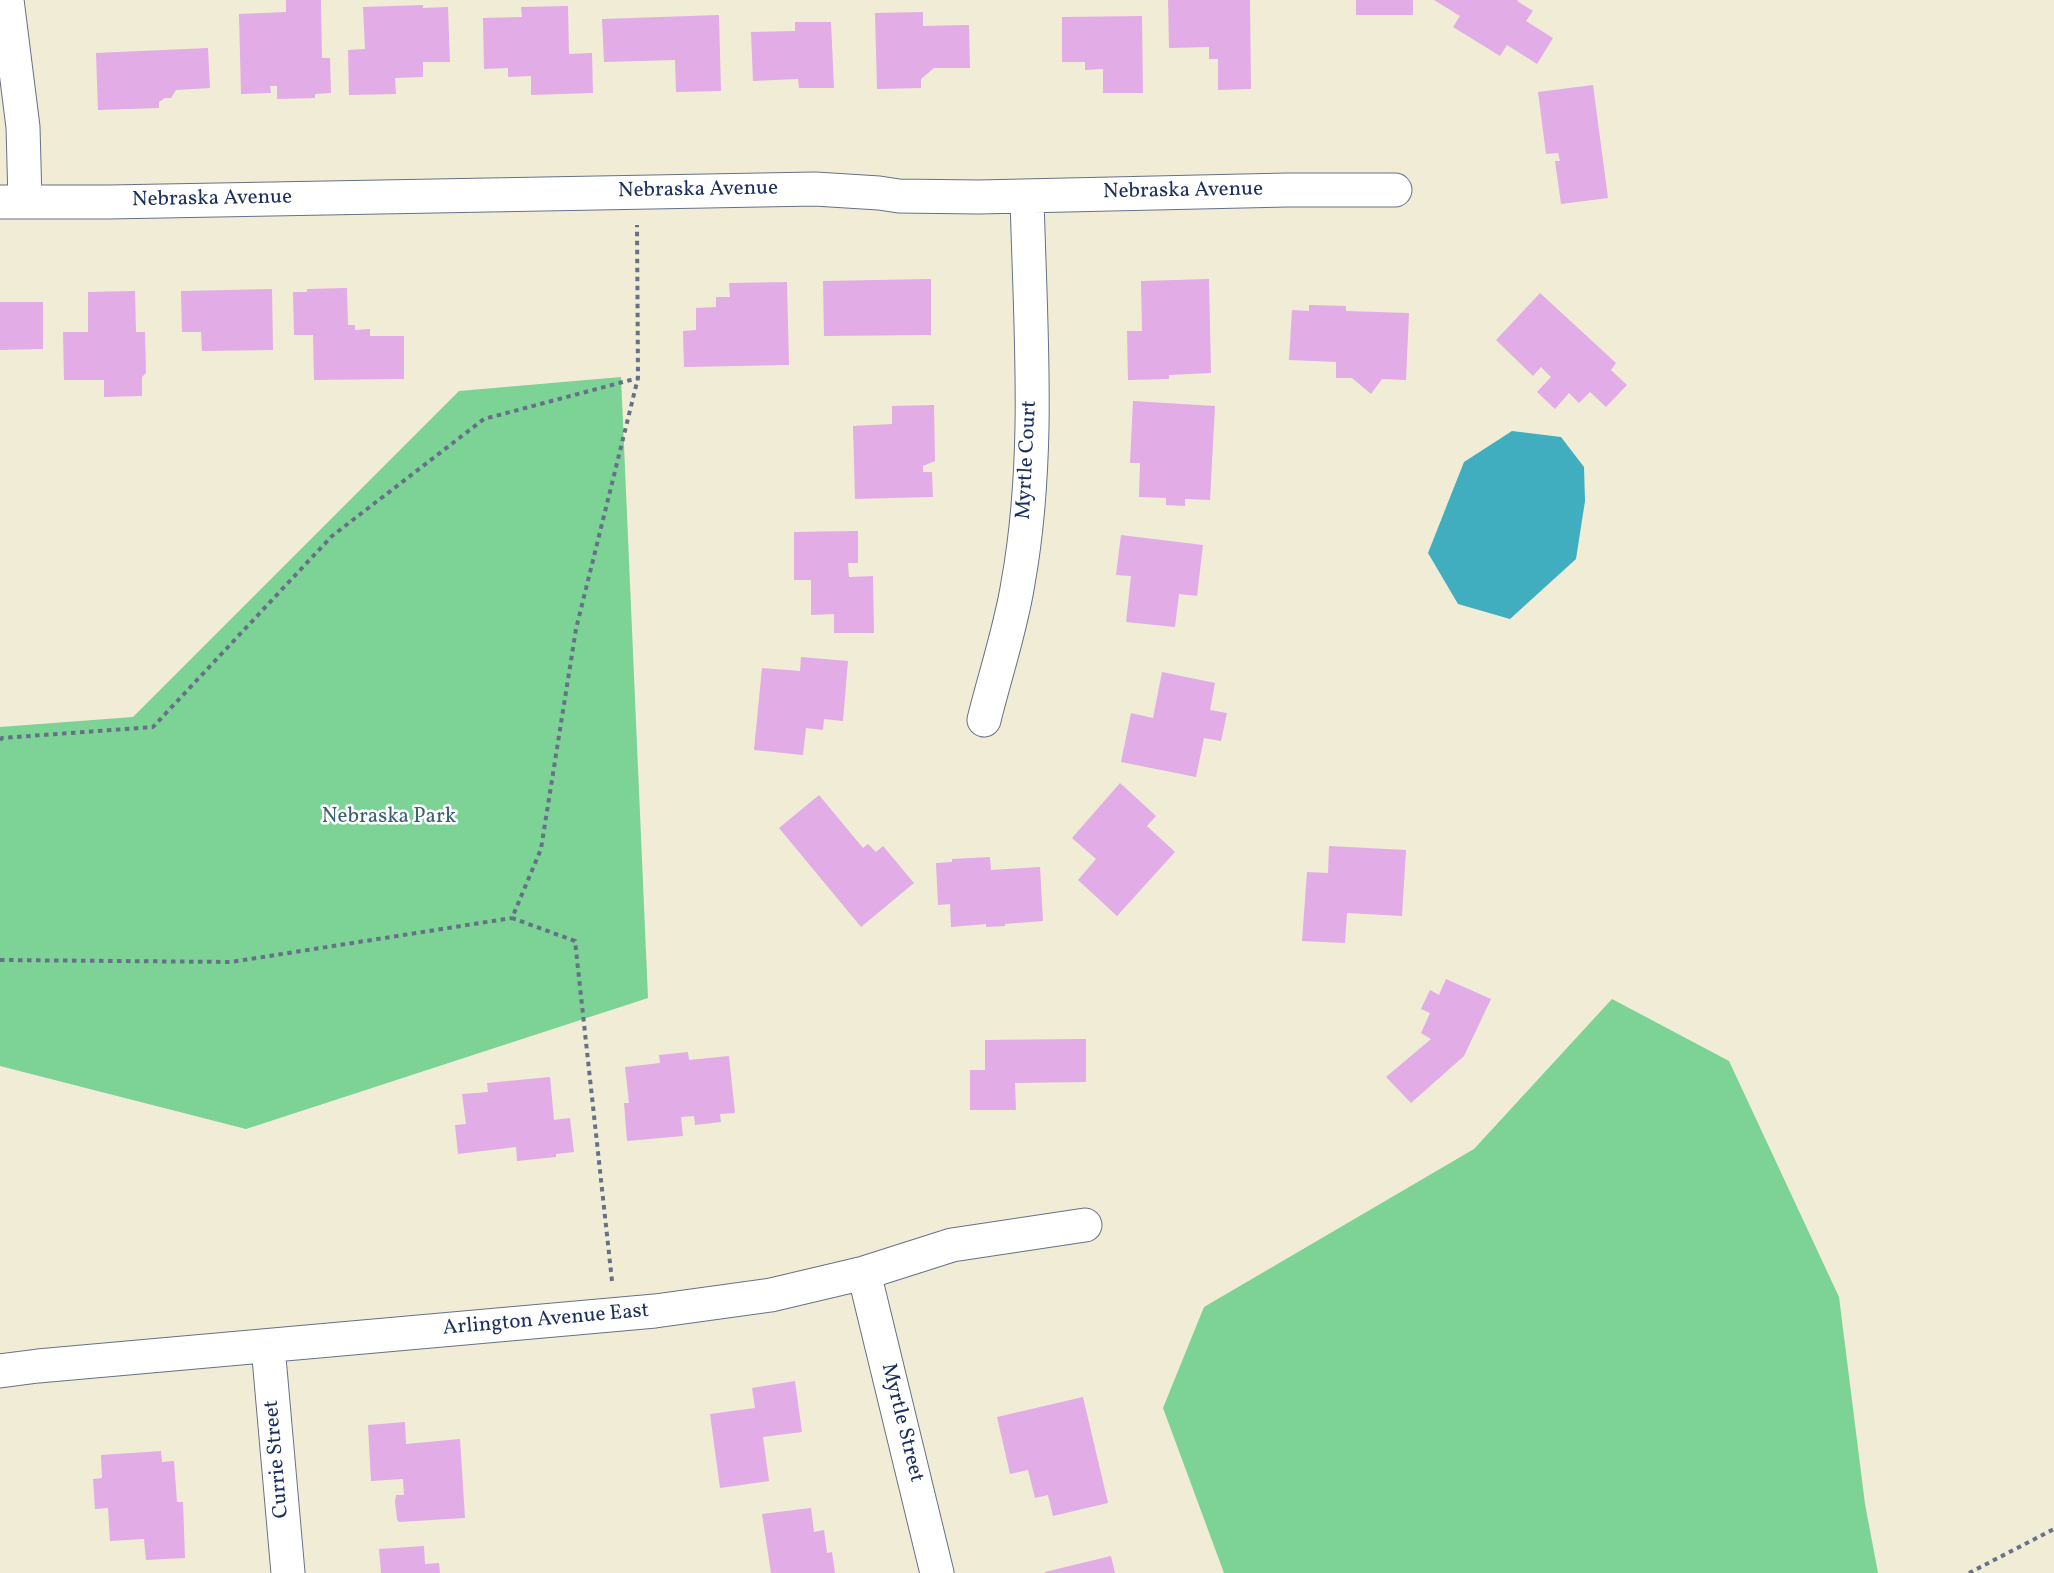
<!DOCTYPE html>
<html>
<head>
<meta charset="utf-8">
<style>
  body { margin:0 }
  canvas { display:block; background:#f0ecd6 }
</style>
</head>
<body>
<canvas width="2054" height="1573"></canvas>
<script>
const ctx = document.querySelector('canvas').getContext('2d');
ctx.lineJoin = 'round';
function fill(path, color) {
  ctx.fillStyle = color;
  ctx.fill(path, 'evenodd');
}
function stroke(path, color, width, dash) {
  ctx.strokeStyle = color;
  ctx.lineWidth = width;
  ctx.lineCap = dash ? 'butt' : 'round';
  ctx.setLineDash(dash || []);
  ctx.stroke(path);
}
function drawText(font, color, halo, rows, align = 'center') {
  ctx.font = font + ' Vollkorn,serif';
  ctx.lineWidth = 5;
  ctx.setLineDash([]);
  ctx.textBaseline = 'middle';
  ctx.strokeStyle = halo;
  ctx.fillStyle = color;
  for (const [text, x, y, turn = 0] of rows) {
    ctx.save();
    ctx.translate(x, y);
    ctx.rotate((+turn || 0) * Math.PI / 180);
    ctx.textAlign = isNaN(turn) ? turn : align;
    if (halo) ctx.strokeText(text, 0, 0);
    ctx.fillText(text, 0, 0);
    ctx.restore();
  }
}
fill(new Path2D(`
  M621,377L648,998L246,1129L0,1066V727L133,717L459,391Z
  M1612,999L1729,1061L1839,1297L1865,1504L1878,1573H1224L1163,1408L1204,1307L1474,1149Z`), '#7dd296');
fill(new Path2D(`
  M1512,431L1561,437L1584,467L1585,501L1576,559L1510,619L1458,604L1428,553L1464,462Z`), '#41aebf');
fill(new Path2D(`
  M286,0H321L322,58H330L331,93L315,94V98L277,99V86H270L271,93L241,94L239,14L286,12Z
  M1168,0H1250L1251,89L1218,90V59H1209V47L1169,48Z
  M1356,0H1413V15H1356Z
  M1434,0H1518L1517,1L1533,11L1526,21L1553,38L1537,64L1507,45L1500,56L1453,27L1460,16Z
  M423,5V8L448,7L450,62H423V77L395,78L396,94L349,95L348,50L365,49L363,7Z
  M568,6L569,54L592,53L593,93L531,95V76L508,77V68L484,69L483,18L522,17L521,7Z
  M923,12V26L969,25L970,68H934L921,79V88L877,89L875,13Z
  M719,15L721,91L676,92L675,60L604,62L602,19Z
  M1142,16L1143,93H1103V69L1085,70V62H1062V17Z
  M795,22H831L834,88H799L798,79L753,81L751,32L795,31Z
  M208,48L210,88L176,90L171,98H165L159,102V108L98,110L96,53Z
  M1593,85L1608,198L1561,204L1555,161H1560L1558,153L1546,154L1538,92Z
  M931,279V335L824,336L823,281Z
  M1209,279L1211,373L1169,375V379L1128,380L1127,331H1142L1141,281Z
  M787,282L789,365L684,367L683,331L696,330V308L716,307V297H730L729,283Z
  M347,288L348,325H355V330L370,329V336H404V379L314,380L313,335H294L293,292H307V289Z
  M272,289L273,350L202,351L201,332H182L181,291Z
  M135,291L136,332H145L146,373L142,377V396L104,397V380H64L63,332H88V292Z
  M1540,293L1616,363L1611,370L1627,385L1606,407L1590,392L1579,403L1569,393L1555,409L1537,392L1551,377L1541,367L1533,376L1496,340Z
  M0,302H43V349L0,350Z
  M1309,305L1346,306V311L1409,313L1406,380L1382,379L1371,394L1352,378H1336V362L1289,360L1292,310L1309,311Z
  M1133,401L1215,406L1210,500L1185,499V506L1166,505V498L1139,497L1140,463H1130Z
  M934,405L935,461L923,466V472H932L933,497L855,499L853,426L892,424V406Z
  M858,531V563H848L849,577L873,576L874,633H834V614L811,615V580H794V532Z
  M1121,535L1203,545L1197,596L1179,594L1175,627L1126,622L1131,576L1116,575Z
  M801,657L848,661L843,721L824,719L823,730L806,728L803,755L754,750L762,668L800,671Z
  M1162,672L1215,683L1210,710L1227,713L1221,741L1204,738L1196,777L1121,762L1131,713L1153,718Z
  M1120,783L1156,816L1147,826L1175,852L1117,916L1078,880L1096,859L1072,838Z
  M819,795L863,848L868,844L876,852L883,846L914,883L861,927L779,828Z
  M1329,846L1406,850L1402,916L1347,913L1345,943L1302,941L1307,872L1328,873Z
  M990,857L991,870L1040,867L1043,921L1005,924V926L986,927V924L951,927L950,904L938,905L936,863L952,862V859Z
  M1446,979L1491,999L1464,1056L1411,1103L1386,1077L1431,1039L1421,1033L1430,1013L1421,1009L1430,990L1439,995Z
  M1086,1039V1082L1015,1083L1016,1110H970V1070H985V1040Z
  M688,1052L689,1060L729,1056L735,1113L720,1114L721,1122L695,1125L694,1116L681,1117L683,1136L627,1141L624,1103H629L625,1067L660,1063L659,1055Z
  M550,1077L554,1120L570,1118L574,1152L556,1154V1157L517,1161L516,1147L458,1154L455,1125L466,1124L462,1094L488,1092L487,1083Z
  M795,1381L802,1432L763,1437L769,1481L720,1488L710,1414L755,1408L752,1388Z
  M1083,1397L1108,1503L1053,1516L1048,1495L1035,1498L1028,1470L1010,1474L997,1417Z
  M405,1422L406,1444L460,1439L465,1518L399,1522L397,1519L395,1502L396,1495H404L403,1479L371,1481L368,1425Z
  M161,1451L162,1462L174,1461L177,1502H183L185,1558L146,1560L144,1539L110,1541L108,1508L95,1509L93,1479L102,1478L101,1455Z
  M811,1508L814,1532L824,1530L827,1553L832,1552L835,1573H771L762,1514Z
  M424,1546L425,1564L439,1563L440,1573H381L379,1549Z
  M1111,1556L1115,1573H1045V1572Z`), '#e2ace7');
const minor = new Path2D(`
  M7,0L23,127L25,201
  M0,202H109L815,189L879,193L899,196L979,197L1287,190H1395
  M984,720C995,675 1011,628 1018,583C1041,455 1030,324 1027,196
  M864,1273L937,1573
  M268,1346L288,1573
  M0,1371L38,1366L655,1311L771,1295L864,1273L952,1245L1085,1225`);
stroke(minor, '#667188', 35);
stroke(new Path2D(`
  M0,740L2,738L153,727L332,536L484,419L638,378
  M0,960L231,962L512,918
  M612,1281L575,941L512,918L541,849L576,629L638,378L637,225
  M1969,1573L2054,1529`), '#667188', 4, [4.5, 4.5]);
stroke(minor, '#fff', 33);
drawText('21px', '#1b2f5e', '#fff', [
  ["Nebraska Avenue",698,191,-1],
  ["Nebraska Avenue",1183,192,-1],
  ["Nebraska Avenue",212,200,-1],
  ["Myrtle Court",1028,460,-87],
  ["Arlington Avenue East",546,1321,-5],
  ["Myrtle Street",901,1423,76],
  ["Currie Street",278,1459,-95]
]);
drawText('21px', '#38606f', '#fff', [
  ["Nebraska Park",389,818]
]);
</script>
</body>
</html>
